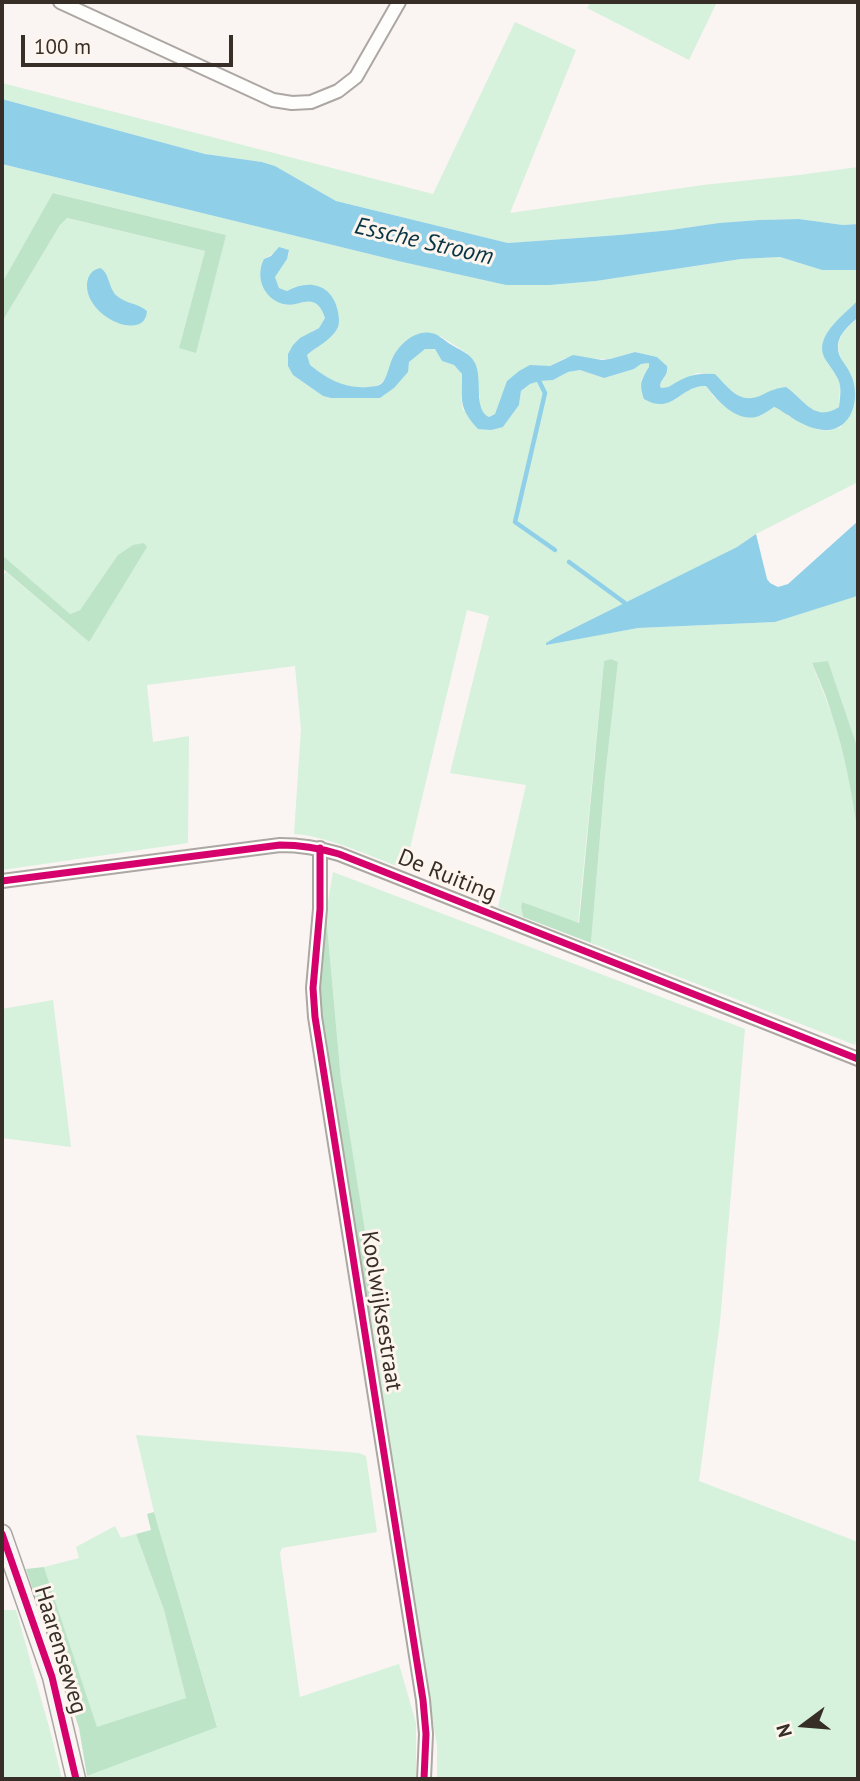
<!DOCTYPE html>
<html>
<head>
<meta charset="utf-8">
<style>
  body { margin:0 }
  #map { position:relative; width:860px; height:1781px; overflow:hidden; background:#faf5f2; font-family:"PT Sans",sans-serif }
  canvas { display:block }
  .frame { position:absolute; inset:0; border:4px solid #362e27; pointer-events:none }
  .north { position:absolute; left:769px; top:1690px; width:70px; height:70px; -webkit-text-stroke:5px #fdf5ee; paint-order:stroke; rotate:254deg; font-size:19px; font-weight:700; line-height:28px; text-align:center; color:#362e27 }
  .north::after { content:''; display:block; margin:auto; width:24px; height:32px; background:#362e27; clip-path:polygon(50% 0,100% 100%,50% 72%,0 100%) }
  .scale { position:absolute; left:21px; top:35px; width:212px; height:32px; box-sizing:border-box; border:4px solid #362e27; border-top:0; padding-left:9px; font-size:21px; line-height:24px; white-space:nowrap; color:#362e27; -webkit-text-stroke:5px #fdf5ee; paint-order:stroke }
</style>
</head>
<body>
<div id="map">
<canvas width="860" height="1781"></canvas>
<div class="frame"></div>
<div class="north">N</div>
<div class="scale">100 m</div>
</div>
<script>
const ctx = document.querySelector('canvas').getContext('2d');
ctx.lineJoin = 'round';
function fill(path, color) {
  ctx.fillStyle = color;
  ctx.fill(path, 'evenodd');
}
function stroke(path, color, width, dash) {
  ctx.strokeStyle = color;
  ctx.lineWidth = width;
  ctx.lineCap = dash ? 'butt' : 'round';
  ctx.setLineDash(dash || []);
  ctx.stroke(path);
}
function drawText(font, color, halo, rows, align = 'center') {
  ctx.font = font + ' "PT Sans",sans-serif';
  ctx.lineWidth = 6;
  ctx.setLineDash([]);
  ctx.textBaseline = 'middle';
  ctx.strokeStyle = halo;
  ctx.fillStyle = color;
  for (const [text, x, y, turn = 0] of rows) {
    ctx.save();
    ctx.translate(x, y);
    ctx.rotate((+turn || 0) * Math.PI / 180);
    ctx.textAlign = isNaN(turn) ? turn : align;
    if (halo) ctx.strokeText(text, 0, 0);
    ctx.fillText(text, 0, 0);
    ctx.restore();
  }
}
fill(new Path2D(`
  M591,2H717L689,60L587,8Z
  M515,22L576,50L510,213L703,185L799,175L858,167V224L843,225L799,219L759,220L720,223L671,230L619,235L508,243L336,201L275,166L262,162L205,154L2,99V83L433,194Z
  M2,164L398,261L506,285H550L596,281L741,259L780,257L822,270H858V300L832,326L826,335L827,363L838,377L840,385L839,407C819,420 808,407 794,393C786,394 746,400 742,398C731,394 723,382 715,374L697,373L666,388H661L660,385L668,370L665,364L657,357L635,352L610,359L565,358L550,366H541L508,381L495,414L489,417L483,414L479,407L480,397L467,353L440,336L393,357C390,364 388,377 382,382C377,387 372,387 366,387C343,390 327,378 309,365L307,355L326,340L339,320L295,287L287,291L279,288L275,277C279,269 285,263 289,253L277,251L264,259L273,298C278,301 282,305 288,305C307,303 316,293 325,318L319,328L312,331L293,375L323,396L331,398H380L394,387L407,373L409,362L414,356L425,349H435L442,361L454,365L462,374L461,397L463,410L503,427L519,405L521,391L530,384L540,381L553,380L568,372L580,370L604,378L634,369L641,364L649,363V368L641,380L675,400C684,392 693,386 706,386L713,396L731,411L760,416L773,407L780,409L789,416L817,429L826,431L841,427L842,360C832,339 845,331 858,317V482L756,534L737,547L556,637L546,644L638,628L775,622L858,595V749L828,661L812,664L832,714L840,742L849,777L858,835V1037L855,1045L591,943L605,778L618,662L611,659L604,661L578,924L522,902L521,907L523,917L498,907L526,785L450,773L489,616L467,610L405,869C372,857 328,836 294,834L301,729L295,666L147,685L153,742L189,736L188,843L2,870V576L6,572L89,642L119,555L80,610L69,614L2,555V322L60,225L66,218L205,251L179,348L226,235L54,193L2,283Z
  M333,872L745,1029L720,1322L699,1481L858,1542V1779H437V1746L368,1333L341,1080L326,914Z
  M53,1000L71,1147L2,1138V1009Z
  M136,1435L359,1453L366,1456L377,1532L282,1548L280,1553L300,1697L399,1664L416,1723V1779H88L87,1776L217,1726L154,1512Z
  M115,1526L121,1538L136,1534L164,1610L186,1698L97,1728L44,1567L79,1558L76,1547Z
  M2,1610H16L51,1734L62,1779H2Z`), '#d6f1dc');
fill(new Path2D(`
  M53,193L226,235L196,353L179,348L205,251L67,218L60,225L2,322V283Z
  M144,543L147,547L89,642L2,568V555L70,614L80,610L118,555L133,545Z
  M611,659L618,662L605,778L591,943L523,917L521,907L522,902L579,923L604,661Z
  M828,661L858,749V835C852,794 845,754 832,715C827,697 819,680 812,663Z
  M326,914L341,1080L374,1288L368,1333L309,985Z
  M154,1512L217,1727L87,1776L79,1728L26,1569L44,1567L97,1727L186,1698L164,1610L136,1534L151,1530L147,1514Z`), '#bee4c8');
fill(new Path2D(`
  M2,99L205,154L262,162L275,166L336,201L508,243L619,235L671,230L719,223L759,220L799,219L843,225L858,224V270H822L780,257L741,259L596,281L550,285H506L398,261L2,164Z
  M279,247L289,250L287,259L275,277L279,288L287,291C310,278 333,285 338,312C339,318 340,324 337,329C331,340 316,347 307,355L310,365C328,379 344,389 368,387C374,386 379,387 383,382C388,375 389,365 393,357C400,344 415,330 431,333C438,334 444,340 450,344C459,350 469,352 475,363C483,379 473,410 489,417L495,414L507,381L519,371L530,365L550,366L573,355L602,360L610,359L635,352L657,357L667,366C669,374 662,378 660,385L661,388C669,388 671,385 677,382C691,374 700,373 715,374C731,390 740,406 764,394C772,390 777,388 786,387C804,399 814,423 839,407C840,398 842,387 838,379C830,362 814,355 827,333C835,320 848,311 858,300V317C849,326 837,335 838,348C838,358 846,364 850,373C858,388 857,413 843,424C838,428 830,431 823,430C812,429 797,422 788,415C782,412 780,409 774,407C769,410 764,414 759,416C737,424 717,400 706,386C680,385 673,416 644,399C639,384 641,380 649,367V363L641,364L634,369L604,378L580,370L568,372L553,380L540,381L530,384L521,391L519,405L503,427L491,430L478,429C458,407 462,400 462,374L454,365L442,361L435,349H425L409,362L408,372L394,388L380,398H331L323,396L293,375L288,366V354L293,345L300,338L319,328L325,318C315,288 299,309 283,304C263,298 255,277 264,259L271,256Z
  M100,268C110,273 108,288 117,296C126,304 138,303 147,311C145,343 85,317 87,284C88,275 92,270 100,268Z
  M858,521V595L854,597L775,622L638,628L546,645V643L556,637L737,547L756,534L767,579L770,583L778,587L788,584Z`), '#8fd0e8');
stroke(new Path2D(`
  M539,381L545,393L515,522L555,550
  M569,562L625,603`), '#8fd0e8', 4.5);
const street = new Path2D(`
  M60,2L273,100L292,103L311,102L338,91L356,77L399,2
  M320,848V909L313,988L315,1017L423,1700L426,1734L424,1779
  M2,881L280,845C301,845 319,848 339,854L858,1059`);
const secondary = new Path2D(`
  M2,1534L52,1677L76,1779`);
stroke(street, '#ada7a3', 16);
stroke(secondary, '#ada7a3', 21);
stroke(street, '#fefefd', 12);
stroke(secondary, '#f8f5f4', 18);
stroke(new Path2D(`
  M320,848V909L313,988L315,1017L423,1700L426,1734L424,1779
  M2,881L280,845C301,845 319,848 339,854L858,1059
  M2,1534L52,1677L76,1779`), '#d6006c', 7);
drawText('23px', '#362e27', '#fdf5ee', [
  ["De Ruiting",447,876,22],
  ["Koolwijksestraat",381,1311,81],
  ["Haarenseweg",60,1650,73]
]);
drawText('italic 24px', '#093645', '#fdf5ee', [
  ["Essche Stroom",424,242,13]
]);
</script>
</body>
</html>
